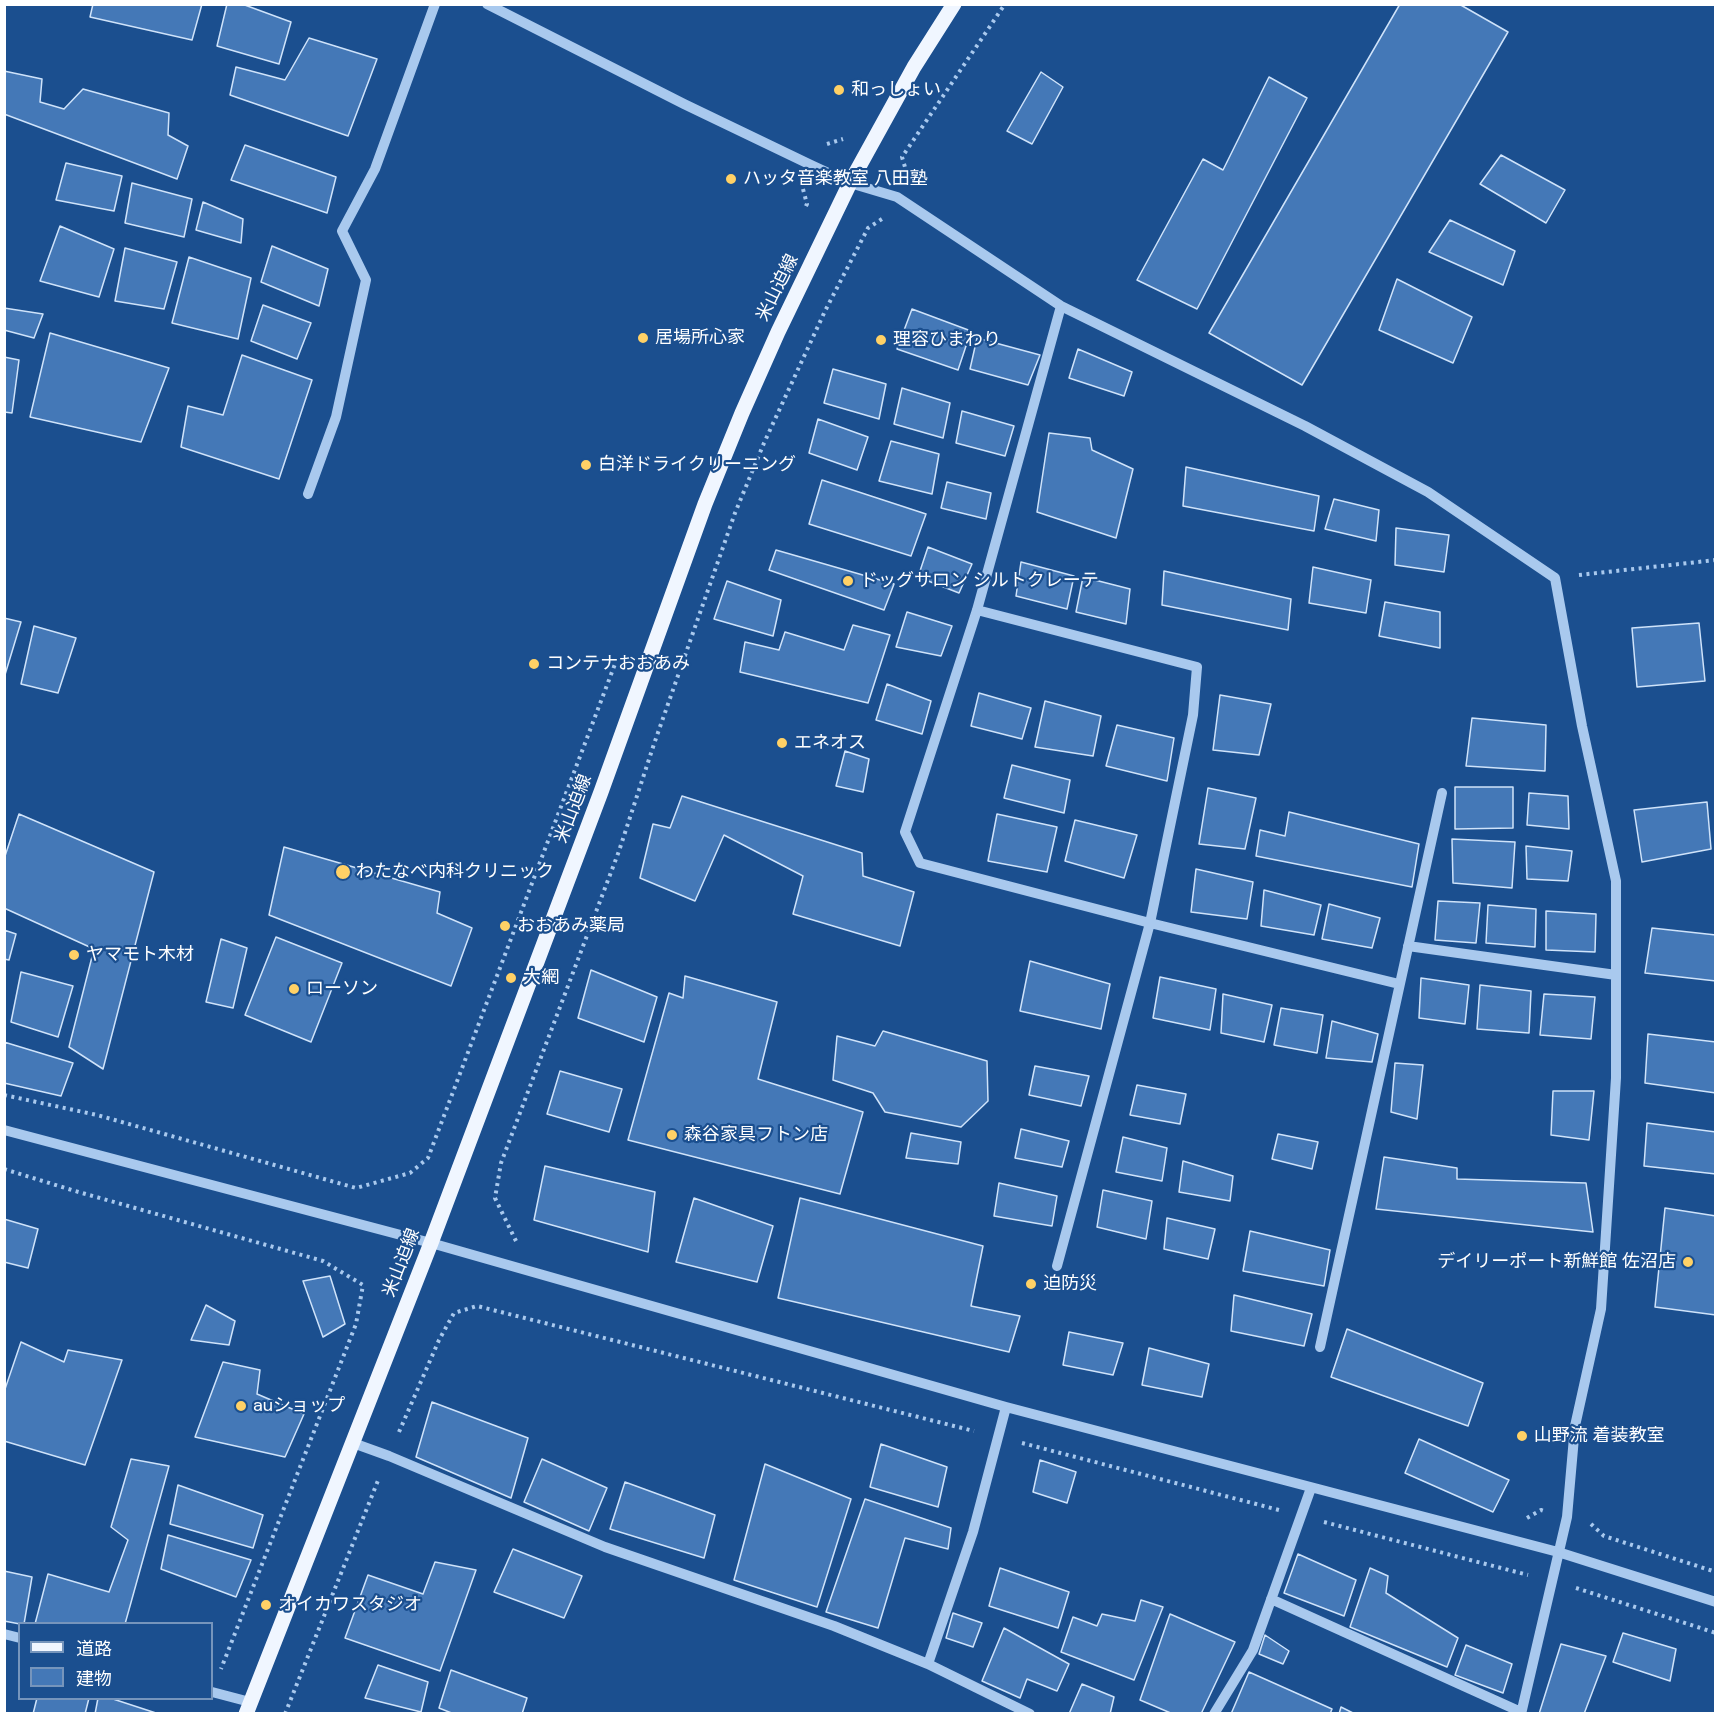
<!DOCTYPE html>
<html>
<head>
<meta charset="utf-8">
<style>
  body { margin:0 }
  #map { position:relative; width:1720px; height:1718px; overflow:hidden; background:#1b4f8f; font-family:"DM Sans","Noto Sans JP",sans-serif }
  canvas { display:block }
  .frame { position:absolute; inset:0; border:6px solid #fff; pointer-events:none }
  .legend { position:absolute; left:18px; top:1622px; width:195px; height:78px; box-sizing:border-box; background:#1b4f8f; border:2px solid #7695bc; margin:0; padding:8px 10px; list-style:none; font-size:18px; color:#fff }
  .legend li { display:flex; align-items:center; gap:12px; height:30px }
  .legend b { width:30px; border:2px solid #7695bc }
</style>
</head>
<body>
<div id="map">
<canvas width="1720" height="1718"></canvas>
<div class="frame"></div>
<ul class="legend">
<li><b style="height:8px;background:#f0f6ff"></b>道路</li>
<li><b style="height:16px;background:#4478b7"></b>建物</li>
</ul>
</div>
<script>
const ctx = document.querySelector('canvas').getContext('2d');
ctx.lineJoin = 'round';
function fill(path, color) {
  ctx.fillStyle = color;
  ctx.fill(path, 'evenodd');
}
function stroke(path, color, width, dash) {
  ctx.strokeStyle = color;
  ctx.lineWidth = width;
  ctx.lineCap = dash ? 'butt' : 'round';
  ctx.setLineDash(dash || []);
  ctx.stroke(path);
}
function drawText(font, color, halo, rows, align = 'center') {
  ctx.font = font + ' "DM Sans","Noto Sans JP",sans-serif';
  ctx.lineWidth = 4.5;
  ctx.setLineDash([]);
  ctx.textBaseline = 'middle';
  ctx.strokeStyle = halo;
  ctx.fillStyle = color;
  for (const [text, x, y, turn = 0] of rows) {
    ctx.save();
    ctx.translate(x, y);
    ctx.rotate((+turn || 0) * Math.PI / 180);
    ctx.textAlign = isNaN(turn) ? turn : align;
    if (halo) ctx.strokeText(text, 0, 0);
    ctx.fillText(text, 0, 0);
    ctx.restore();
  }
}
const building = new Path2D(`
  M93,4H202L192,40L90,17Z
  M227,4H242L291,22L279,64L217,46Z
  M1400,4H1459L1508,32L1302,385L1209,333Z
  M309,38L377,59L348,136L230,95L236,67L285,80Z
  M4,71L42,79L40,102L64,109L83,89L169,113L168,135L188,146L177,179L4,114Z
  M1041,72L1063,87L1032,144L1007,131Z
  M1269,77L1307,98L1197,309L1137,280L1203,159L1223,170Z
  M245,145L336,177L327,213L231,180Z
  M1501,155L1565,190L1546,223L1480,184Z
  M66,163L122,176L114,211L56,200Z
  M132,183L192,199L184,237L125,223Z
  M203,202L243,219L241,243L196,230Z
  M1450,220L1515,251L1503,285L1429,252Z
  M60,226L114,249L99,297L40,281Z
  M272,246L328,269L319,306L261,282Z
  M125,248L177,262L164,309L115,301Z
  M189,257L251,278L238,339L172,323Z
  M1397,279L1472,317L1453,363L1379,330Z
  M263,305L311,323L297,359L251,341Z
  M4,308L43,314L34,338L4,330Z
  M912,309L971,331L958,370L897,349Z
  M50,333L169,368L141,442L30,417Z
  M977,338L1040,355L1028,385L970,369Z
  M1078,349L1132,372L1124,396L1069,378Z
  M242,355L312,380L279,479L181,447L188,406L223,415Z
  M4,357L19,360L12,413L4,412Z
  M833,369L886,384L879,419L824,403Z
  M902,388L950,403L943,438L894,424Z
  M962,411L1014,426L1005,456L956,443Z
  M818,419L868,437L857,470L809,453Z
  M1049,433L1090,438L1092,450L1133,469L1116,538L1037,512Z
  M891,441L939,454L932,494L879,481Z
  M1186,467L1319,496L1314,531L1183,506Z
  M822,480L926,514L911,556L809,524Z
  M947,482L991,493L986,519L941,508Z
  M1334,499L1379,510L1376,541L1325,529Z
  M1396,528L1449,535L1444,572L1395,565Z
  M928,547L972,564L959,593L918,577Z
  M776,550L894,584L884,610L769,570Z
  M1021,562L1074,576L1067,609L1016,596Z
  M1313,567L1371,580L1366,613L1309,603Z
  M1164,571L1291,599L1288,630L1162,605Z
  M1083,577L1130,589L1126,624L1076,612Z
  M727,581L781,600L773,636L714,619Z
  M1385,602L1440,612V648L1379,636Z
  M907,612L952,626L941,656L896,647Z
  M4,618L21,622L4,678Z
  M1699,623L1705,681L1637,687L1632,628Z
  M853,625L890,635L868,703L740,672L745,642L779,650L785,632L844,650Z
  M34,626L76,638L58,693L21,684Z
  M887,684L931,701L922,734L876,720Z
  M979,693L1031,708L1022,739L971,726Z
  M1220,695L1271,704L1259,755L1213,750Z
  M1045,701L1101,716L1093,756L1035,747Z
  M1472,718L1546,725L1545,771L1466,766Z
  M1117,725L1174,738L1167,781L1106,766Z
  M845,751L869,759L863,792L836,786Z
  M1012,765L1070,780L1064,813L1004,798Z
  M1455,787H1513V828L1455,829Z
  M1208,788L1256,798L1245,849L1199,844Z
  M1529,793L1568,796L1569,829L1527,825Z
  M682,796L862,853L863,876L914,892L900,946L793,914L803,876L724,835L695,901L640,878L653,824L670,828Z
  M1707,802L1711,849L1642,862L1634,810Z
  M1289,812L1419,844L1412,887L1256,856L1260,830L1285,836Z
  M19,814L154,872L103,1069L69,1047L94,949L4,908V859Z
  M997,814L1057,827L1047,872L988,861Z
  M1075,820L1137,835L1124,878L1065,861Z
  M1452,839L1515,842L1512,888L1453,883Z
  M1526,846L1572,851L1568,881L1527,879Z
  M284,847L440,892L437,913L472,928L451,986L269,915Z
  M1196,869L1253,882L1247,919L1191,912Z
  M1264,890L1321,905L1314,935L1261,926Z
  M1438,901L1480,903L1476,943L1435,940Z
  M1329,904L1380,918L1372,948L1322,939Z
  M1488,905L1536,909L1535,947L1486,943Z
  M1546,911L1596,914L1595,952L1546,950Z
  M1652,928L1716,935V981L1645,973Z
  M4,930L16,934L9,960L4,959Z
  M276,937L342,963L311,1042L245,1015Z
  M221,939L247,948L233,1008L206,1002Z
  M1030,961L1110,984L1101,1029L1020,1011Z
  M591,970L657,997L644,1042L578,1018Z
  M21,972L73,986L58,1037L11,1022Z
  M685,976L777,1002L758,1079L863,1112L840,1194L628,1140L669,993L683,998Z
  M1160,977L1216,989L1210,1030L1153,1018Z
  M1421,978L1469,985L1465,1024L1419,1018Z
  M1480,985L1531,991L1529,1033L1477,1029Z
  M1223,994L1272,1005L1264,1042L1221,1033Z
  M1544,994L1595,997L1591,1039L1540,1035Z
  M1281,1008L1323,1015L1317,1053L1274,1045Z
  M1332,1021L1378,1034L1372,1062L1326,1058Z
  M883,1031L987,1061L988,1101L961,1127L885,1112L873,1093L833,1080L837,1036L875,1046Z
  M1648,1034L1716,1042V1093L1645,1083Z
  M4,1042L73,1063L61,1096L4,1083Z
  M1395,1063L1423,1065L1417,1119L1391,1112Z
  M1035,1066L1089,1076L1081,1106L1029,1095Z
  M560,1071L622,1089L609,1132L547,1114Z
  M1137,1085L1186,1094L1180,1124L1130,1115Z
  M1553,1091H1594L1589,1140L1551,1135Z
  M1647,1123L1716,1132V1174L1644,1166Z
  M1021,1129L1069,1141L1062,1167L1015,1158Z
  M911,1133L961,1142L958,1164L906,1158Z
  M1278,1134L1318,1142L1312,1169L1272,1159Z
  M1123,1137L1167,1148L1162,1181L1116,1172Z
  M1384,1157L1457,1168V1179L1586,1183L1593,1232L1376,1209Z
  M1183,1161L1233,1176L1230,1201L1179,1192Z
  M545,1166L655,1192L648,1252L534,1220Z
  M999,1183L1057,1196L1052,1226L994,1216Z
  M1103,1190L1152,1201L1146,1239L1097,1227Z
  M694,1198L773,1226L757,1282L676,1262Z
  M800,1198L983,1246L971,1306L1020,1316L1009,1352L778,1298Z
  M1665,1208L1716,1216V1315L1655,1307Z
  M1167,1218L1215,1229L1208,1259L1164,1249Z
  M4,1219L38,1229L28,1268L4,1262Z
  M1250,1231L1330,1250L1324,1286L1243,1271Z
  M330,1276L345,1324L323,1337L303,1281Z
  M1234,1295L1312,1314L1304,1346L1231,1331Z
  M206,1305L235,1321L229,1345L191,1340Z
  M1347,1329L1483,1383L1468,1426L1331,1377Z
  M1069,1332L1123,1343L1113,1375L1063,1365Z
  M21,1342L64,1362L68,1350L122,1360L85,1465L4,1441V1392Z
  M1149,1348L1209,1364L1202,1397L1142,1385Z
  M223,1362L260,1370L257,1394L304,1414L285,1457L195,1437Z
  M432,1402L528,1438L511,1498L416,1457Z
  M1419,1439L1509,1480L1493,1512L1405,1473Z
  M881,1444L947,1467L938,1507L870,1487Z
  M131,1459L169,1466L125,1624H35L48,1574L109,1592L128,1540L111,1527Z
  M542,1459L607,1488L589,1531L524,1502Z
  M1040,1460L1076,1472L1067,1503L1033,1492Z
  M765,1464L851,1499L817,1607L734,1580Z
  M625,1482L715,1515L704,1558L610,1529Z
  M178,1485L263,1515L253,1548L170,1524Z
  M865,1499L951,1528L948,1549L905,1538L878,1628L826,1612Z
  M168,1535L251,1560L236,1597L161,1569Z
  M513,1549L582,1576L564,1618L494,1592Z
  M1298,1554L1356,1580L1344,1616L1284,1593Z
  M435,1562L476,1570L440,1671L345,1638L368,1575L423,1594Z
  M1000,1568L1069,1592L1058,1628L989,1606Z
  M1370,1568L1388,1576L1386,1593L1458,1638L1447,1667L1350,1627Z
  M4,1571L32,1577L24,1624H20L4,1621Z
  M1141,1600L1163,1607L1134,1680L1061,1652L1073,1617L1097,1626L1102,1614L1135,1621Z
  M953,1613L982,1623L973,1647L946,1638Z
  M1170,1614L1235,1642L1201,1714H1173L1140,1700Z
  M1004,1628L1069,1664L1057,1691L1027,1679L1020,1698L982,1681Z
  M1623,1633L1676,1649L1670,1681L1613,1662Z
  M1265,1635L1289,1651L1283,1664L1259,1654Z
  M1561,1644L1606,1656L1584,1714H1539Z
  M1466,1645L1512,1664L1503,1693L1455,1675Z
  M378,1665L428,1682L421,1712L365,1698Z
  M451,1670L527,1698L522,1714H454L439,1708Z
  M1249,1672L1332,1709L1330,1714H1231Z
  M1082,1684L1114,1697L1110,1714H1069Z
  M37,1698H89L85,1714H33Z
  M98,1698H110L159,1714H95Z
  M1341,1707L1355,1714H1339Z`);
fill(building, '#4478b7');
stroke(building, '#cfe3fa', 1.5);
stroke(new Path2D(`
  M827,144L843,139
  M907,174L902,157L1005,4
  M803,189L807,204L805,208
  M1579,575L1716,560
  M4,1095L97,1115L356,1188L410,1173L428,1158L615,664
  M4,1169L75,1191L323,1261L363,1285L356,1324L221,1669
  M516,1241L495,1198L501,1163L619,851L654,744L735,513L764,443L825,311L868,228L882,219
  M399,1432L439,1340L454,1313L477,1306L974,1431
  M1022,1443L1279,1510
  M1527,1518L1541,1510L1544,1511
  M1324,1522L1528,1575
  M1591,1524L1604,1536L1716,1572
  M1576,1588L1716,1633
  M285,1714L379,1478`), '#a9c9ee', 4, [3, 4.5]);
stroke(new Path2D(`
  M487,4L684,104L811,165L850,183L897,197L1061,306L1305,426L1428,492L1555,578L1582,726L1616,881V1078L1601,1309L1575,1426L1567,1517L1521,1714
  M1061,306L977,610L905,832L920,863L1150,923L1399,984
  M308,494L336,417L366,280L342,231L375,169L435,4
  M977,610L1197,667L1193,715L1150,923L1057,1266
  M1408,946L1616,975
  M4,1130L431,1243L1006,1407L1558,1552L1716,1602
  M1320,1347L1442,793
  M353,1443L389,1456L605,1547L834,1626L928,1664L1030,1714
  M1271,1599L1521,1712
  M4,1634L20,1638
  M928,1664L973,1532L1006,1407
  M212,1692L250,1702
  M1214,1714L1253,1650L1311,1488`), '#a9c9ee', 10);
stroke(new Path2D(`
  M246,1714L431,1243L601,792L705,504L742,413L778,332L850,183L914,67L954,4`), '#f0f6ff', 15);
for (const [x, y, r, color] of [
  [839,90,6,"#ffd166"],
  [731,179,6,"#ffd166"],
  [643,338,6,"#ffd166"],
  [881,340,6,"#ffd166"],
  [586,465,6,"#ffd166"],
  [848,581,6,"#ffd166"],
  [534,664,6,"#ffd166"],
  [782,743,6,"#ffd166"],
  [343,872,8,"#ffd166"],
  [505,926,6,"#ffd166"],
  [74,955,6,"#ffd166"],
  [511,978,6,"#ffd166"],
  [294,989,6,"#ffd166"],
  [672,1135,6,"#ffd166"],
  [1688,1262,6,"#ffd166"],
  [1031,1284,6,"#ffd166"],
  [241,1406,6,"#ffd166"],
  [1522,1436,6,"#ffd166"],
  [266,1605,6,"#ffd166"]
]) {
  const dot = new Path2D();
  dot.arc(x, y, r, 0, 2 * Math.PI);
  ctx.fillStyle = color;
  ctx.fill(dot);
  stroke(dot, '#1b4f8f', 2);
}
drawText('18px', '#fff', '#1b4f8f', [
  ["和っしょい",851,90],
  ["ハッタ音楽教室 八田塾",743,179],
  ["居場所心家",655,338],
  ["理容ひまわり",893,340],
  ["白洋ドライクリーニング",598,465],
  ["ドッグサロン シルトクレーテ",860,581],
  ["コンテナおおあみ",546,664],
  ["エネオス",794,743],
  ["わたなべ内科クリニック",356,872],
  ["おおあみ薬局",517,926],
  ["ヤマモト木材",86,955],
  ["大網",523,978],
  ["ローソン",306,989],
  ["森谷家具フトン店",684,1135],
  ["デイリーポート新鮮館 佐沼店",1676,1262,"right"],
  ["迫防災",1043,1284],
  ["auショップ",253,1406],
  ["山野流 着装教室",1534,1436],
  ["オイカワスタジオ",278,1605]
], 'left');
drawText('18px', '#fff', '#1b4f8f', [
  ["米山迫線",778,288,-64],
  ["米山迫線",574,809,-69],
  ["米山迫線",402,1263,-69]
]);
</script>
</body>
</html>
